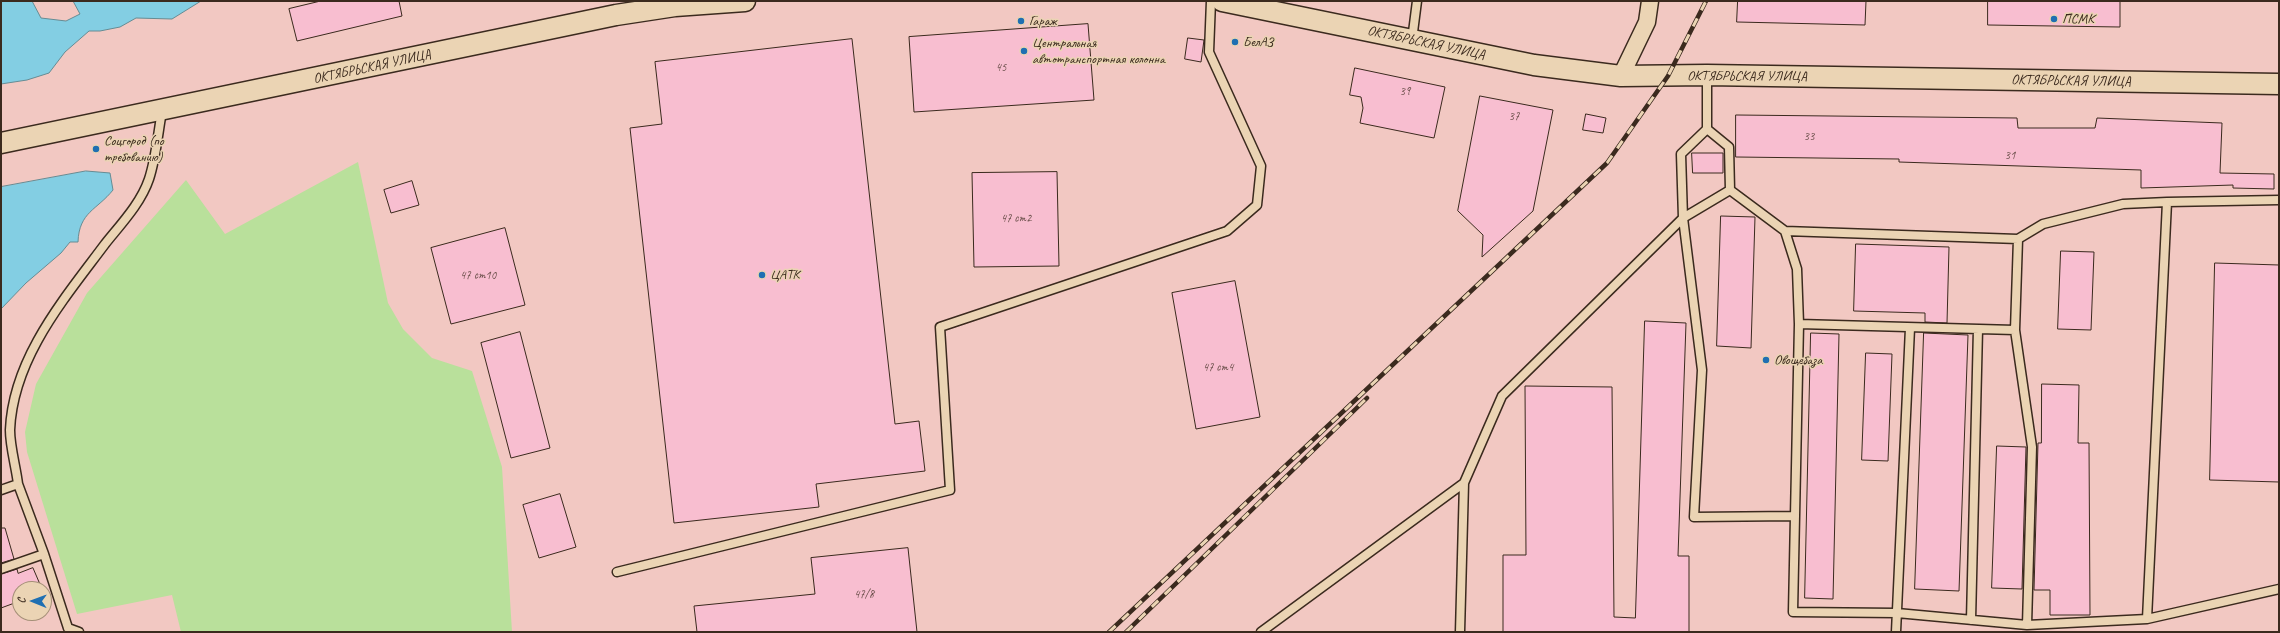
<!DOCTYPE html>
<html>
<head>
<meta charset="utf-8">
<style>
  body { margin:0 }
  #map { position:relative; width:2280px; height:633px; overflow:hidden; background:#efcdbc; font-family:Caveat,sans-serif }
  canvas { display:block }
  .frame { position:absolute; inset:0; border:2px solid #3b2a1e; pointer-events:none }
  .north { position:absolute; left:12px; top:581px; width:40px; height:40px; box-sizing:border-box; background:#ebd4b4; border:1px solid #a59078; border-radius:50%; rotate:271deg; font-size:11px; font-weight:700; line-height:16px; text-align:center; color:#3b2a1e }
  .north::after { content:''; display:block; margin:auto; width:14px; height:18px; background:#1f6fb2; clip-path:polygon(50% 0,100% 100%,50% 72%,0 100%) }
</style>
</head>
<body>
<div id="map">
<canvas width="2280" height="633"></canvas>
<div class="frame"></div>
<div class="north">С</div>
</div>
<script>
const ctx = document.querySelector('canvas').getContext('2d');
ctx.lineJoin = 'round';
function fill(path, color) {
  ctx.fillStyle = color;
  ctx.fill(path, 'evenodd');
}
function stroke(path, color, width, dash) {
  ctx.strokeStyle = color;
  ctx.lineWidth = width;
  ctx.lineCap = dash ? 'butt' : 'round';
  ctx.setLineDash(dash || []);
  ctx.stroke(path);
}
function drawText(font, color, halo, rows, align = 'center') {
  ctx.font = font + ' Caveat,sans-serif';
  ctx.lineWidth = 3;
  ctx.setLineDash([]);
  ctx.textBaseline = 'middle';
  ctx.strokeStyle = halo;
  ctx.fillStyle = color;
  for (const [text, x, y, turn = 0] of rows) {
    ctx.save();
    ctx.translate(x, y);
    ctx.rotate((+turn || 0) * Math.PI / 180);
    ctx.textAlign = isNaN(turn) ? turn : align;
    if (halo) ctx.strokeText(text, 0, 0);
    ctx.fillText(text, 0, 0);
    ctx.restore();
  }
}
fill(new Path2D(`
  M1,1H2279V632H1ZM20,589H44V613H20Z`), '#f2c8c2');
fill(new Path2D(`
  M358,162L388,303L403,329L432,358L472,371L502,467L512,632H181L172,595L77,614L27,452L25,432L36,384L87,293L186,180L225,234Z`), '#b9e09b');
const water = new Path2D(`
  M1,1H32L41,18L66,21L80,14L73,1H201L172,19L136,18L120,27L100,31H89L65,52L49,73L27,80L1,84Z
  M86,171L110,173L113,190C97,210 79,212 78,242H70L61,253L26,283L1,309V187Z`);
fill(water, '#83cee3');
stroke(water, '#668c94', 1);
const building = new Path2D(`
  M321,1H399L402,16L297,41L289,9Z
  M1738,1H1866L1865,25L1737,22Z
  M1988,1H2120V27L1988,25Z
  M1088,24L1094,100L914,112L909,37Z
  M1188,38L1204,40L1201,62L1185,59Z
  M852,39L895,424L919,421L925,471L816,484L819,507L674,523L630,128L662,124L655,62Z
  M1355,68L1445,87L1434,138L1360,123L1363,108L1361,97L1350,95Z
  M1480,96L1553,110L1533,211L1482,257L1483,235L1458,211Z
  M1586,114L1606,118L1603,133L1583,130Z
  M1736,115L2017,118L2018,128H2095L2097,118L2222,123L2220,173L2274,174V189L2233,188V185L2141,188V170L1899,162V159L1736,157Z
  M1692,153H1723V173H1693Z
  M1057,172L1059,266L974,267L972,173Z
  M412,181L419,205L391,213L384,190Z
  M1721,216L1755,217L1751,348L1717,346Z
  M505,228L525,305L451,324L431,248Z
  M1856,244L1949,247L1947,323L1925,322V313L1854,311Z
  M2061,251L2094,252L2091,330L2058,329Z
  M2215,263L2279,265V482L2210,480Z
  M1235,281L1260,417L1196,429L1172,293Z
  M1645,321L1686,323L1678,556H1689V632H1503V555H1526L1525,386L1612,387L1614,617L1635,618Z
  M520,332L550,448L511,458L481,343Z
  M1811,333L1839,334L1833,599L1805,598Z
  M1924,333L1968,335L1959,591L1915,589Z
  M1866,353L1892,354L1888,461L1862,460Z
  M2042,384L2079,385L2078,443H2089L2090,615H2050V590H2034L2038,443H2041Z
  M1997,446L2026,447L2022,589L1992,588Z
  M560,494L576,547L539,558L523,505Z
  M1,528H5L14,559L1,563Z
  M908,548L917,632H697L694,606L815,594L811,558Z
  M33,568L42,589H20V601L1,608V574L17,569L18,573Z`);
fill(building, '#f8bed0');
stroke(building, '#3b2a1e', 1);
const service = new Path2D(`
  M1412,40L1417,1
  M1707,129L1729,147L1730,190L1683,218L1702,370L1694,517L1794,516
  M1730,190L1785,231L1797,269L1799,324L1793,612L1897,613L2027,625L2147,619L2167,202L2279,200
  M1785,231L2018,239L2015,330L1799,324
  M2018,239L2043,224L2123,204L2167,202
  M2015,330L2032,447L2027,625
  M18,484L44,554
  M1,490L18,484C16,467 10,447 10,430C13,358 64,299 105,244C121,224 141,203 149,179C156,158 158,133 162,111
  M1,569L44,554L68,628
  M617,572L950,490L940,327L1227,231L1257,205L1261,166L1209,52L1211,1
  M2147,619L2279,589
  M1971,620L1978,329
  M68,628L79,632
  M1261,632L1464,483
  M1460,632L1464,483L1502,396L1683,218L1681,154L1707,129V75
  M1896,632L1910,328`);
const minor = new Path2D(`
  M1621,76L1647,22L1650,1`);
const tertiary = new Path2D(`
  M1222,1L1534,65L1621,76L1707,75L2279,84
  M1,143L616,15L675,6L745,1`);
stroke(service, '#3b2a1e', 11);
stroke(minor, '#3b2a1e', 19);
stroke(tertiary, '#3b2a1e', 23);
stroke(service, '#ebd4b4', 8);
stroke(minor, '#ebd4b4', 16);
stroke(tertiary, '#ebd4b4', 20);
const rail = new Path2D(`
  M1109,632L1607,163L1668,76L1706,1
  M1126,632L1367,398`);
stroke(rail, '#3b2a1e', 4.5);
stroke(rail, '#ebd4b4', 3, [9]);
for (const [x, y, r, color] of [
  [2054,19,4,"#1f6fb2"],
  [1021,21,4,"#1f6fb2"],
  [1235,42,4,"#1f6fb2"],
  [1024,51,4,"#1f6fb2"],
  [96,149,4,"#1f6fb2"],
  [762,275,4,"#1f6fb2"],
  [1766,360,4,"#1f6fb2"]
]) {
  const dot = new Path2D();
  dot.arc(x, y, r, 0, 2 * Math.PI);
  ctx.fillStyle = color;
  ctx.fill(dot);
  stroke(dot, '#ebd4b4', 1.5);
}
drawText('12px', '#6a4f4a', null, [
  ["45",1001,68],
  ["39",1405,92],
  ["37",1514,117],
  ["33",1809,137],
  ["31",2010,156],
  ["47 ст2",1016,219],
  ["47 ст10",478,276],
  ["47 ст4",1218,368],
  ["47/8",864,595]
]);
drawText('14px', '#3b2a1e', '#ebd4b4', [
  ["ПСМК",2062,19],
  ["Гараж",1029,21],
  ["БелАЗ",1243,42],
  ["Центральная",1032,43],
  ["автотранспортная колонна",1032,59],
  ["Соцгород (по",104,141],
  ["требованию)",104,157],
  ["ЦАТК",770,275],
  ["Овощебаза",1774,360]
], 'left');
drawText('14px', '#3b2a1e', '#ebd4b4', [
  ["ОКТЯБРЬСКАЯ УЛИЦА",1426,43,12],
  ["ОКТЯБРЬСКАЯ УЛИЦА",372,67,-12],
  ["ОКТЯБРЬСКАЯ УЛИЦА",1747,76],
  ["ОКТЯБРЬСКАЯ УЛИЦА",2071,81,1]
]);
</script>
</body>
</html>
